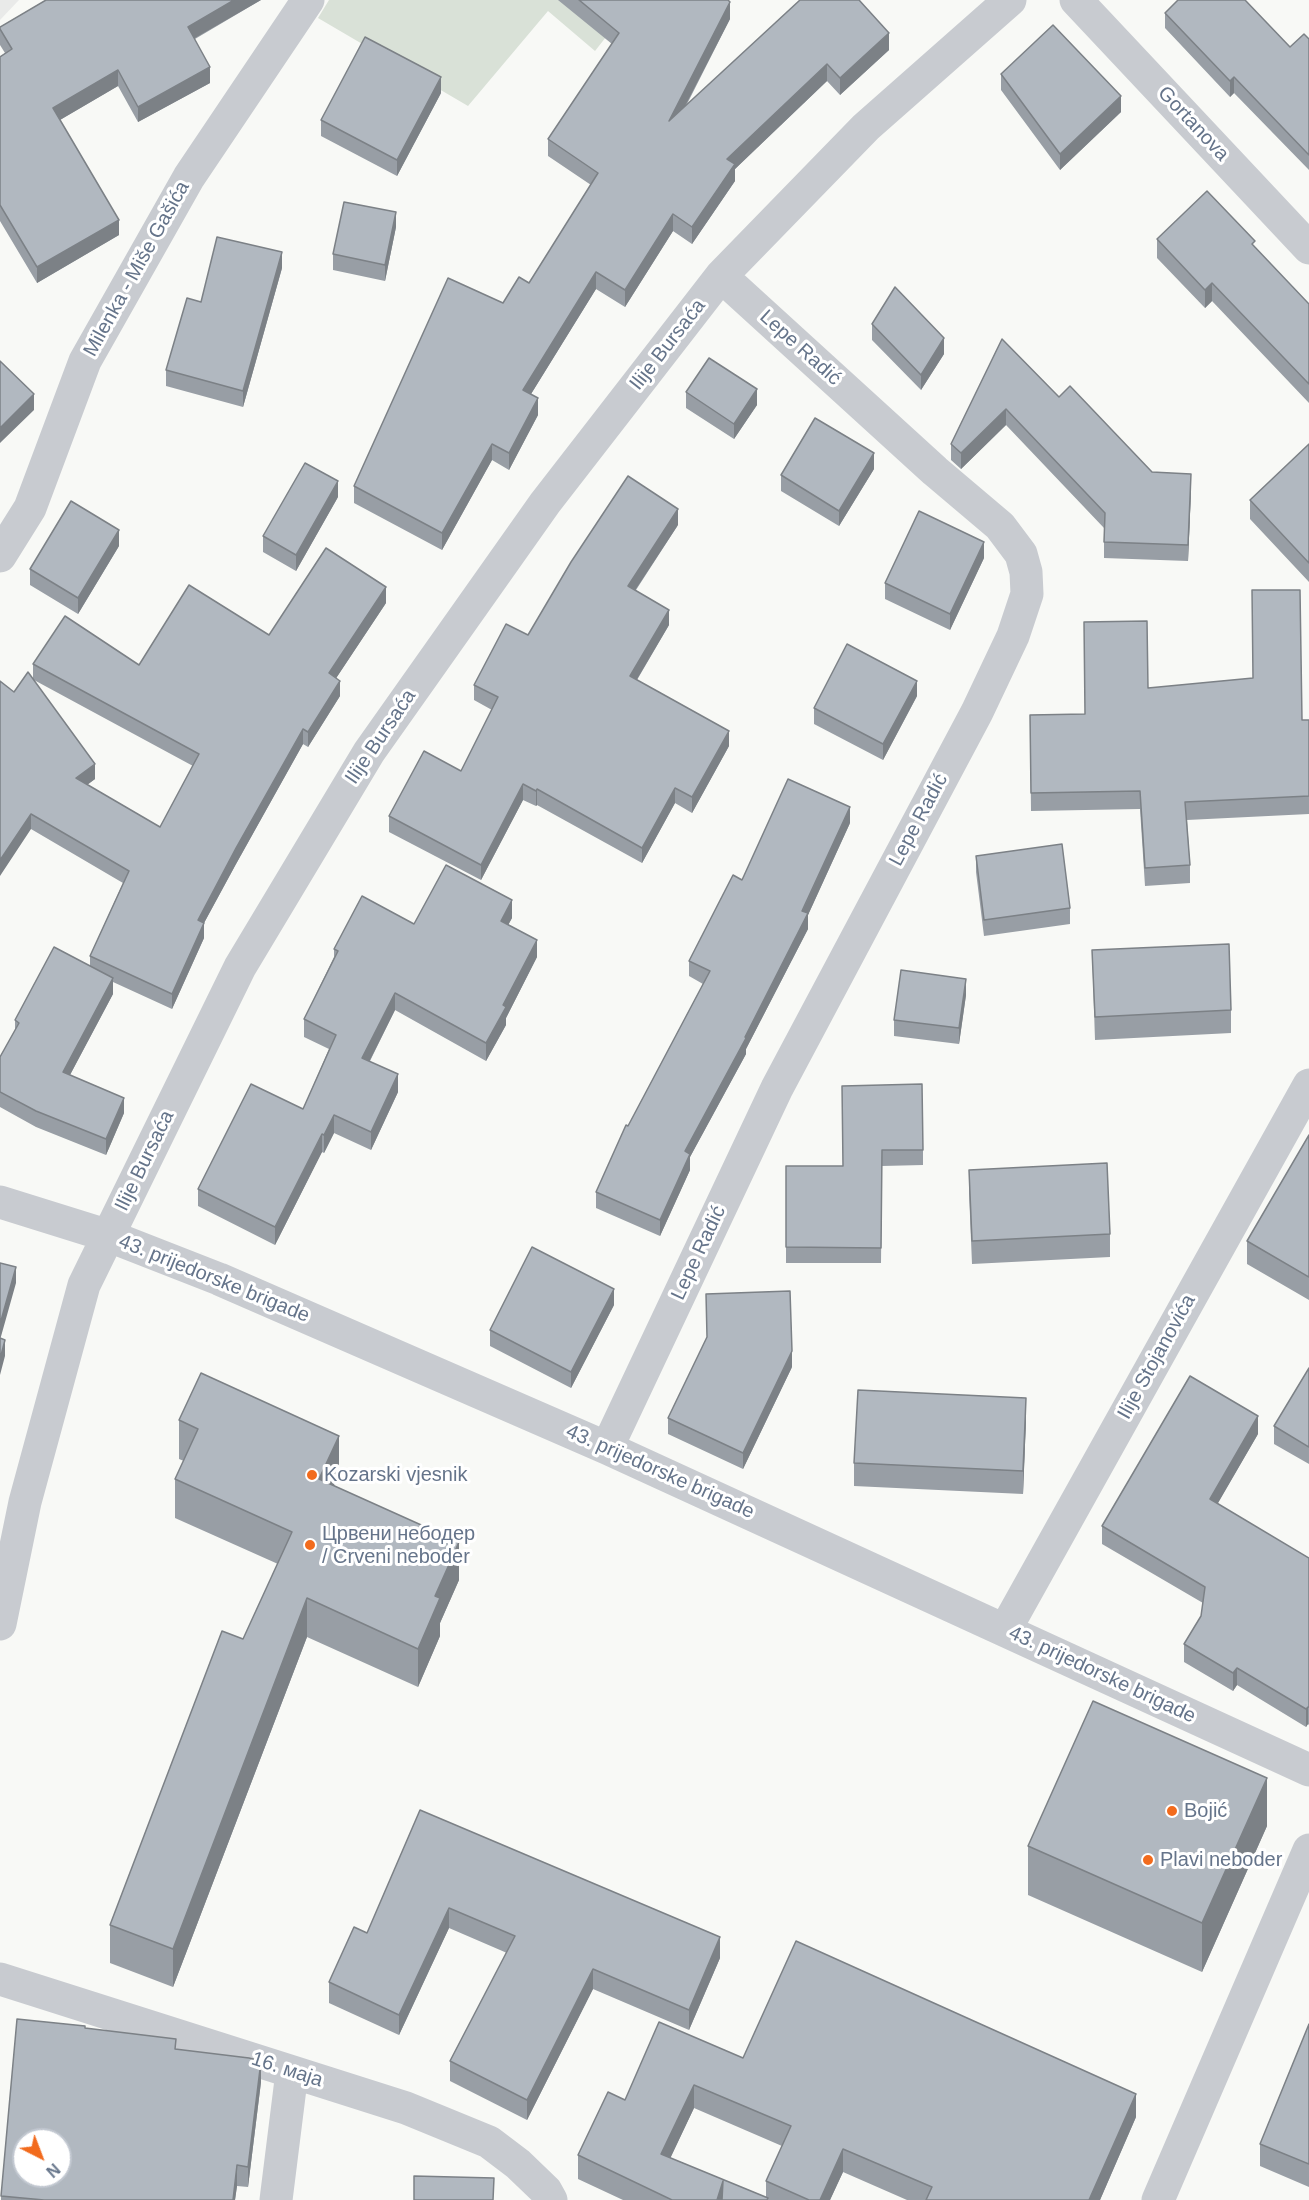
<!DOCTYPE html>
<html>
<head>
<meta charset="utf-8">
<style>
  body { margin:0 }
  #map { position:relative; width:1309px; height:2200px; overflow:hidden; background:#f8f9f6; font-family:Helvetica,sans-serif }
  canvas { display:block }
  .north { position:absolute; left:12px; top:2128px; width:60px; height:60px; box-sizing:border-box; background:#fff; border:2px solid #c1c7d0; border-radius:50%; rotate:138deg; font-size:16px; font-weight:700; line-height:24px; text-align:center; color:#65748a }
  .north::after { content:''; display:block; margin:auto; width:21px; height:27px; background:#f26b1d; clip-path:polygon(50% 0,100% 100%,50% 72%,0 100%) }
</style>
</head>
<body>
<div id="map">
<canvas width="1309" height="2200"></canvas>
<div class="north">N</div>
</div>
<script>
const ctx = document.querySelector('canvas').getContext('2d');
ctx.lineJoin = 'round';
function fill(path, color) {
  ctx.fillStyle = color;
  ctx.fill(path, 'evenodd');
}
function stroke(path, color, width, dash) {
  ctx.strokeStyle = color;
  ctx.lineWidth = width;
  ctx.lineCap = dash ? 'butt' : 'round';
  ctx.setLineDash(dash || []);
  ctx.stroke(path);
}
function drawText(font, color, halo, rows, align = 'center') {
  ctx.font = font + ' Helvetica,sans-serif';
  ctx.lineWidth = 6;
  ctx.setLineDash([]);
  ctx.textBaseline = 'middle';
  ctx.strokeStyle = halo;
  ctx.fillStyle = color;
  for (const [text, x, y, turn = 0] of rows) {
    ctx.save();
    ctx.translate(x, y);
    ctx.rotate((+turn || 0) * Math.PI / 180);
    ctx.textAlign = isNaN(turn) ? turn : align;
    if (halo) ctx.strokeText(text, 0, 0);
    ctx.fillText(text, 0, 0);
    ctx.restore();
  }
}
fill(new Path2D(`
  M0,0H19L0,20Z`), '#e9eae9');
fill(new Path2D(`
  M329,0H635L595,51L548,11L468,106L318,18Z`), '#d9e1d7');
stroke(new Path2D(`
  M1076,0L1309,248
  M0,556L30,508L85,361L189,177L308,0
  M0,1202L109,1236L219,1279L607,1448L1309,1770
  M607,1448L777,1088L977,712L1013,636L1027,594L1026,572L1021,554L1000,526L935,471L721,276
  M0,1624L25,1502L84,1285L240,967L369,752L545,503L721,276L866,127L1010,0
  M1005,1630L1309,1085
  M0,1979L406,2108L489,2142L518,2164L546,2191L551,2200
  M276,2200L292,2072
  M1158,2200L1309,1850`), '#c8cbd0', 33);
fill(new Path2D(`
  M46,0H261L195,39L210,83L138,122L118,86L60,120L119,235L37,283L0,221V57L5,53L0,45V27Z
  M558,0H728L730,19L686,106L800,0L889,50L840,95L827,81L735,169V181L692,244L673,231L625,307L596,289L531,394L538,415L509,470L492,460L442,550L354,503V486L503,303L529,283L591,185L548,156V139L612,44Z
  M1165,13L1290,47L1309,39V170L1234,93L1230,97L1165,28Z
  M1001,74L1121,112L1060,170L1001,90Z
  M441,93L397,176L321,136V120Z
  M396,227L385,281L333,270V254Z
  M1157,239L1255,248L1309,304V403L1212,301L1205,308L1157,258Z
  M282,268L243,407L166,386V370L201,302Z
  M872,324L944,354L921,390L872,340Z
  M1002,339L1059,397L1152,472L1191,490L1188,561L1104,558V528L1006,425L961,469L951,460V444Z
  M686,392L757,405L734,439L686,408Z
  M1309,444V582L1250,519V500Z
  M874,469L839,526L781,491V475Z
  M338,497L296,571L263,552V536Z
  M678,525L636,590L669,625L637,680L729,746L692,813L675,803L642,863L537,805L536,806L523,800L481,880L389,832V816L461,771L492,710L474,700V685Z
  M119,546L78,614L30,585V569Z
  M984,558L950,630L885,599V583Z
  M386,603L336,678L340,696L308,747L303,744L236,864L204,923V938L172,1009L113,982V994L70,1075L124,1113L106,1155L36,1127L0,1107V1057L15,1030V1020L90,966V956L123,883L31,829L14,692L33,679V664L139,665L269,635ZM34,680L193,766L160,827L87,785L95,779Z
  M1148,688L1302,720H1309V814L1187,820L1190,865V883L1145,886L1140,809L1031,811L1030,715L1085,714Z
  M917,696L883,760L814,724V708Z
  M850,823L808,915V929L746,1049V1054L690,1157V1170L660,1236L596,1208V1192L628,1126L703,984L689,976V961L742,880Z
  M976,856L1070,908V924L984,936L976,872Z
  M512,918L508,925L537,957L506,1018V1025L486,1061L395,1010L370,1061L398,1092L371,1150L334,1133L324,1153L322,1152L275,1245L198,1206V1189L303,1109L329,1049L304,1037V1019L334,957V949L414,924Z
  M1092,950L1231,1010V1033L1095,1040Z
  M966,995L959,1044L894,1036V1020Z
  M842,1086L923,1150V1165L882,1166L881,1263H786V1166H843Z
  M1309,1135V1300L1247,1264V1241Z
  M969,1170L1110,1234V1257L972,1264L969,1192Z
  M614,1305L571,1388L490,1346V1330Z
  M792,1367L743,1469L668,1434V1418Z
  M1309,1368V1464L1274,1444V1426Z
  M179,1420L339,1474L334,1485L459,1580L440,1623V1636L418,1687L307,1637L173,1987L110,1963V1925L278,1564L175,1518V1479L184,1461L179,1459Z
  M1026,1420L1023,1494L854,1486V1463Z
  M1258,1434L1217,1504L1309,1558V1725L1308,1724L1306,1727L1237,1685L1233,1691L1184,1662V1644L1201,1616L1203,1603L1102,1544V1526Z
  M420,1810L720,1958L689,2030L593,1989L527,2120L450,2081V2061L507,1953L449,1928L399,2035L329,2003V1982L367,1933Z
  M1267,1826L1202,1972L1028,1895V1846Z
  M1309,2024V2187L1260,2166V2144Z
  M85,2028L176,2049L261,2082L248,2187L237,2186L235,2200H1V2196Z
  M743,2058L1136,2117L1100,2200H907L843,2172L830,2200H623L578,2179V2155L625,2100ZM694,2108L782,2146L766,2181V2197L670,2158Z`), '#989ea5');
fill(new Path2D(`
  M234,0H261L188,42V27Z
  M730,2V19L669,137V121Z
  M889,33V50L840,95V78Z
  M827,64V81L735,169V181L692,244V227L727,159Z
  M210,67V83L138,122V107Z
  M118,70V86L53,124V108Z
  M441,77V93L397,176V160Z
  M1234,77V93L1230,97V81Z
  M1121,96V112L1060,170V154Z
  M396,212V227L385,281V265Z
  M673,214V231L625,307V290Z
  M119,220V235L37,283V267Z
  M282,252V268L243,407V391Z
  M596,272V289L523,407V390Z
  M1212,283V301L1205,308V290Z
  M944,338V354L921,390V375Z
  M757,389V405L734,439V424Z
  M34,394V410L0,443V428Z
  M538,398V415L509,470V453Z
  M1006,409V425L961,469V453Z
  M492,444V460L442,550V533Z
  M874,453V469L839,526V511Z
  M1191,474V490L1188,561V545Z
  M338,481V497L296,571V555Z
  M678,509V525L628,601V586Z
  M119,530V546L78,614V598Z
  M984,542V558L950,630V614Z
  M386,587V603L329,689V673Z
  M669,610V625L630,691V676Z
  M340,681V696L308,747V732Z
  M917,681V696L883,760V744Z
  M303,729V744L236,864L204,923V938L172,1009V994L198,920L236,848Z
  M729,731V746L692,813V797Z
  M95,764V779L76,793V778Z
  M523,784V800L481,880V865Z
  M675,788V803L642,863V848Z
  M537,789V805L536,806V791Z
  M850,807V823L808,915V929L746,1049V1054L690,1157V1170L660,1236V1220L685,1151L745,1037Z
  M31,814V829L0,876V860Z
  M512,900V918L501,938V921Z
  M537,940V957L506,1018V1025L486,1061V1043L503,1005Z
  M113,978V994L63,1088V1072Z
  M966,979V995L959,1044V1028Z
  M395,993V1010L362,1076V1058Z
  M398,1074V1092L371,1150V1132Z
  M124,1098V1113L106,1155V1139Z
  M334,1115V1133L324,1153V1135Z
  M322,1134V1152L275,1245V1227Z
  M16,1267V1283L0,1340V1324Z
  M614,1289V1305L571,1388V1372Z
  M5,1340V1356L0,1375V1359Z
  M792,1351V1367L743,1469V1453Z
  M1026,1398V1420L1023,1494V1471Z
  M1258,1416V1434L1210,1517V1499Z
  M339,1436V1474L319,1517V1479Z
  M459,1542V1580L440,1623V1636L418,1687V1649L435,1596Z
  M307,1598V1637L173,1987V1949Z
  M1237,1668V1685L1233,1691V1673Z
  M1308,1707V1724L1306,1727V1709Z
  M1267,1778V1826L1202,1972V1923Z
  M449,1908V1928L399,2035V2015Z
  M720,1937V1958L689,2030V2010Z
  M593,1969V1989L527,2120V2100Z
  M261,2061V2082L248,2187V2167Z
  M694,2085V2108L661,2178V2154Z
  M1136,2094V2117L1100,2200H1089Z
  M843,2149V2172L830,2200H820Z
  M237,2165V2186L235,2200H233Z
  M723,2181V2200H717Z`), '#7c8186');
const building = new Path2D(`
  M46,0H234L188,27L210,67L138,107L118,70L53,108L119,220L37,267L0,205V57L12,49L0,29V27Z
  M579,0H728L730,2L669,121L800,0H859L889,33L840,78L827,64L727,159L735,164L692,227L673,214L625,290L596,272L523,390L538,398L509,453L492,444L442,533L354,486L448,278L503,303L519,277L529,283L598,173L548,139L619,33Z
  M1178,0H1245L1290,47L1304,34L1309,39V155L1234,77L1230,81L1165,13Z
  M1053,25L1121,96L1060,154L1001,74Z
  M365,37L441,77L397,160L321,120Z
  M1207,191L1255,241L1252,244L1309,304V384L1212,283L1205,290L1157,239Z
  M344,202L396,212L385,265L333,254Z
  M217,237L282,252L243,391L166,370L187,298L201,302Z
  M895,287L944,338L921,375L872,324Z
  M1002,339L1059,397L1070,386L1152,472L1191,474L1188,545L1104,542L1105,513L1006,409L961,453L951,444Z
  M709,358L757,389L734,424L686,392Z
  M0,361L34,394L0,428Z
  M815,418L874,453L839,511L781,475Z
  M1309,444V563L1250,500Z
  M305,463L338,481L296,555L263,536Z
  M628,476L678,509L628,586L669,610L630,676L729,731L692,797L675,788L642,848L537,789L536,791L523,784L481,865L389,816L424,751L461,771L498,697L474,685L506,624L528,635L571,562Z
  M71,501L119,530L78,598L30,569Z
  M919,511L984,542L950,614L885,583Z
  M326,548L386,587L329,673L340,681L308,732L303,729L236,848L198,920L204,923L172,994L90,956L129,871L31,814L0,860V681L14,692L28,672L95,764L76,778L160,827L199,754L33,664L65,616L139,665L189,585L269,635Z
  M1252,590H1300L1302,720H1309V796L1185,802L1190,865L1145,868L1140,791L1031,793L1030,715L1085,714L1084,622L1147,621L1148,688L1253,678Z
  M847,644L917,681L883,744L814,708Z
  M788,779L850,807L802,911L808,913L745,1037L746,1038L685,1151L690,1154L660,1220L596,1192L626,1125L628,1126L710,971L689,961L733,875L742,880Z
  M1062,844L1070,908L984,920L976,856Z
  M446,865L512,900L501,921L537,940L503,1005L506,1007L486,1043L395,993L362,1058L398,1074L371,1132L334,1115L324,1135L322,1134L275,1227L198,1189L251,1084L303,1109L336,1035L304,1019L338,951L334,949L362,896L414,924Z
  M1229,944L1231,1010L1095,1017L1092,950Z
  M54,947L113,978L63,1072L124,1098L106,1139L36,1111L0,1092V1057L19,1023L15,1020Z
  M901,970L966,979L959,1028L894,1020Z
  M922,1084L923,1150H882L881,1248L786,1247V1166H843L842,1086Z
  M1309,1135V1277L1247,1241Z
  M1107,1163L1110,1234L972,1241L969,1170Z
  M532,1247L614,1289L571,1372L490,1330Z
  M0,1263L16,1267L0,1324Z
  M790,1291L792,1351L743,1453L668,1418L707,1337L706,1294Z
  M0,1338L5,1340L0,1359Z
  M1309,1368V1447L1274,1426Z
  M201,1373L339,1436L319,1479L459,1542L435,1596L440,1598L418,1649L307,1598L173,1949L110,1925L222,1631L243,1639L292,1532L175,1479L198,1429L179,1420Z
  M1190,1376L1258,1416L1210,1499L1309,1558V1707H1308L1306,1709L1237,1668L1233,1673L1184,1644L1201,1616L1205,1587L1102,1526Z
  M858,1390L1026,1398L1023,1471L854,1463Z
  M1093,1701L1267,1778L1202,1923L1028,1846Z
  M420,1810L720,1937L689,2010L593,1969L527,2100L450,2061L515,1936L449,1908L399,2015L329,1982L354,1927L367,1933Z
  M796,1941L1136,2094L1089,2200H926L932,2187L843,2149L820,2200H809L766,2181L791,2126L694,2085L661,2154L768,2198L767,2200H722L723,2181L717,2200H672L578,2155L608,2092L625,2100L659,2022L743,2058Z
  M17,2019L85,2026V2028L176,2039L175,2049L249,2058L261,2061L248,2167L237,2165L233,2200H44L1,2196ZM24,2140H60V2176H24Z
  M1309,2024V2164L1260,2144Z
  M414,2176L494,2178L493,2200H414Z`);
fill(building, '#b1b8c0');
stroke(building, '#7c8186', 1.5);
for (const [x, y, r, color] of [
  [312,1475,6,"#f26b1d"],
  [310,1545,6,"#f26b1d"],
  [1172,1811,6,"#f26b1d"],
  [1148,1860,6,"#f26b1d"]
]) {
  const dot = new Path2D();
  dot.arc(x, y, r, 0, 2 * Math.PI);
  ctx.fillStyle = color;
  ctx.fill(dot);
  stroke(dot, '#fff', 2);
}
drawText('20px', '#65748a', '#fff', [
  ["Gortanova",1193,124,47],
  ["Milenka - Miše Gašića",137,269,-61],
  ["Ilije Bursaća",668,345,-52],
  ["Lepe Radić",800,348,42],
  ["Ilije Bursaća",381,737,-56],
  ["Lepe Radić",919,820,-62],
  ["Ilije Bursaća",145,1161,-64],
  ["Lepe Radić",699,1253,-65],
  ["43. prijedorske brigade",214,1279,22],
  ["Ilije Stojanovića",1157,1357,-61],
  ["43. prijedorske brigade",660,1472,24],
  ["43. prijedorske brigade",1102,1675,25],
  ["16. маја",287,2070,18]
]);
drawText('20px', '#65748a', '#fff', [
  ["Kozarski vjesnik",324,1475],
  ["Црвени небодер",322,1534],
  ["/ Crveni neboder",322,1557],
  ["Bojić",1184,1811],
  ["Plavi neboder",1160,1860]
], 'left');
</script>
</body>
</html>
